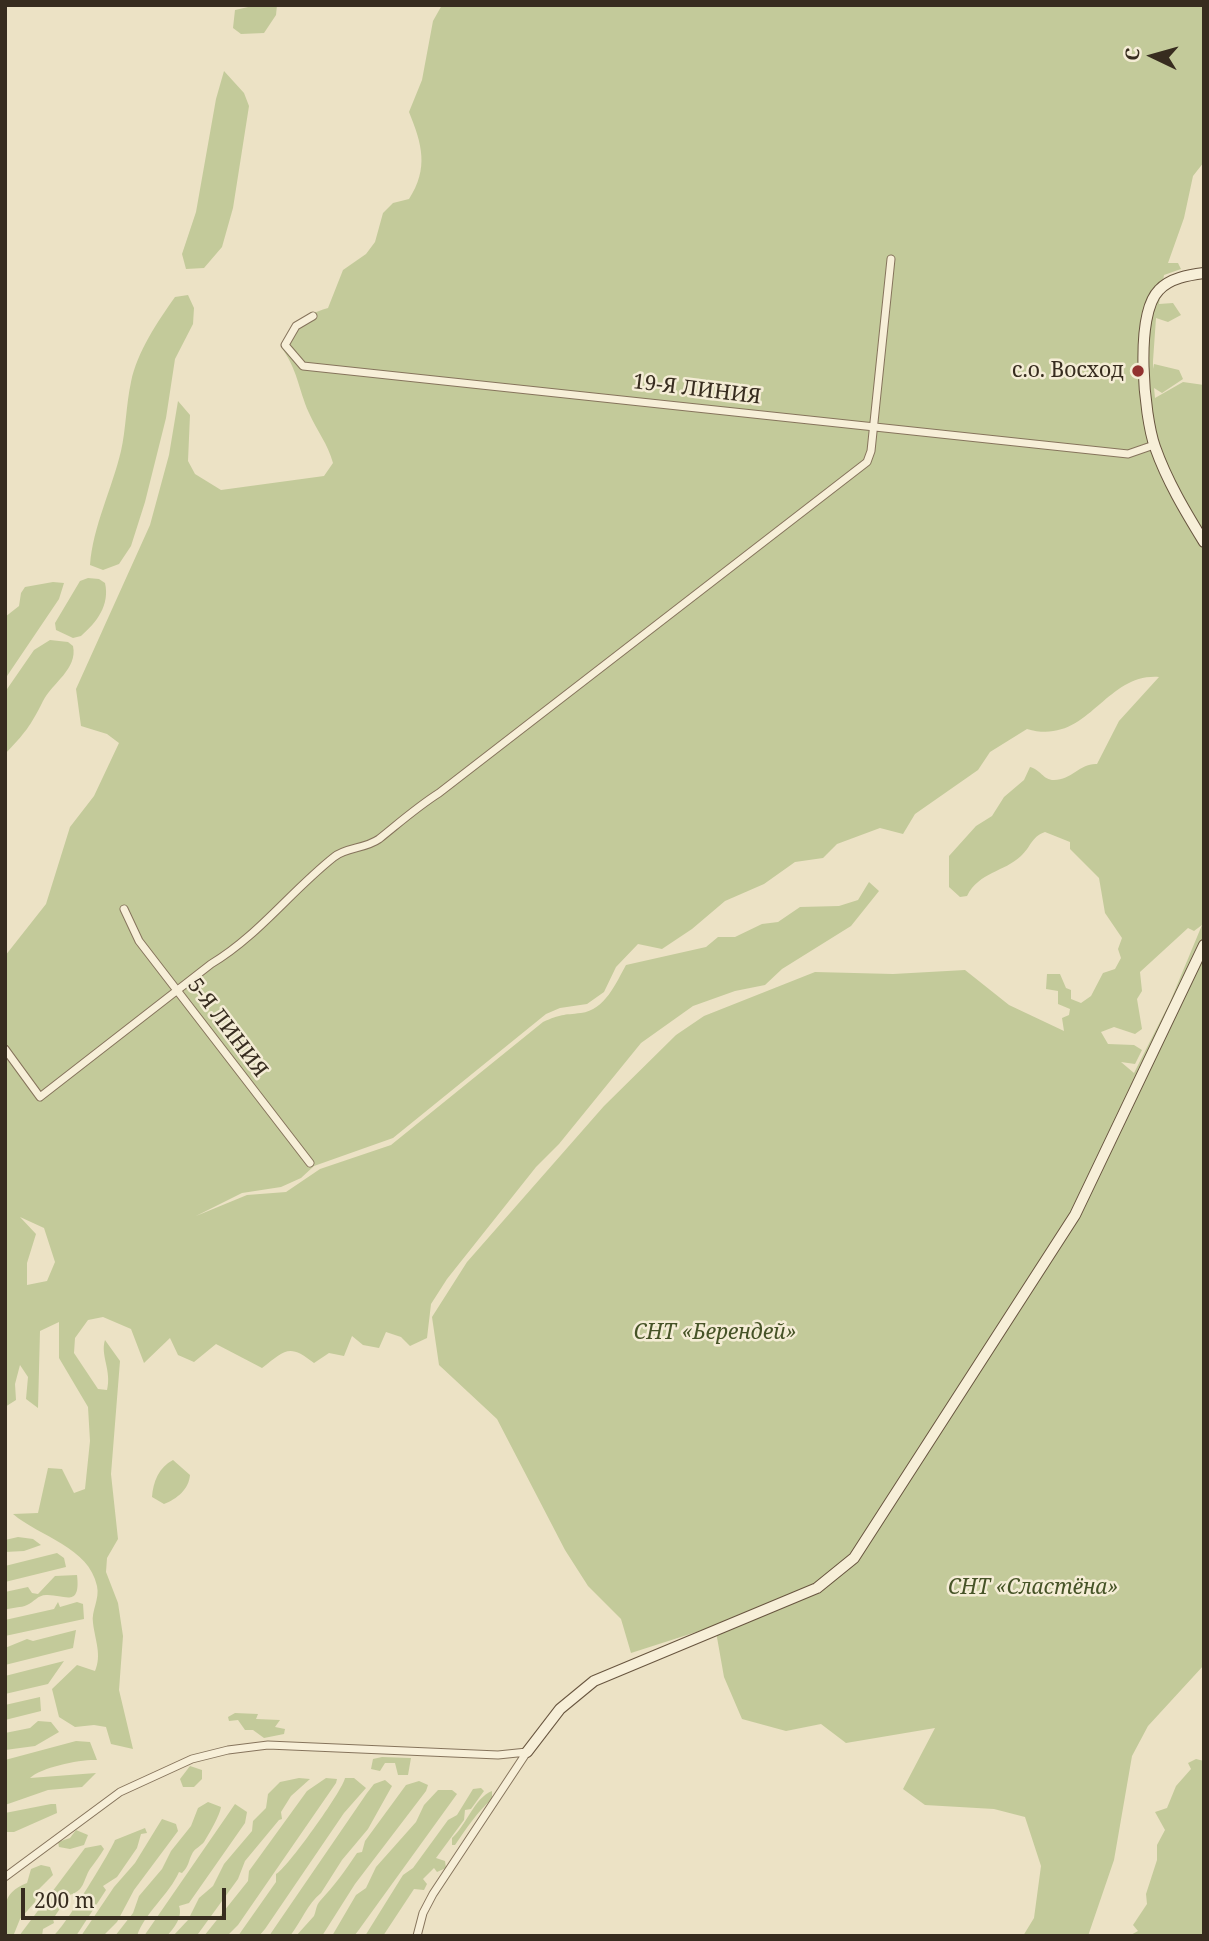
<!DOCTYPE html>
<html>
<head>
<meta charset="utf-8">
<style>
  body { margin:0 }
  #map { position:relative; width:1209px; height:1941px; overflow:hidden; background:#ece2c5; font-family:"Noto Serif",serif }
  canvas { display:block }
  .frame { position:absolute; inset:0; border:7px solid #372c1f; pointer-events:none }
  .north { position:absolute; left:1118px; top:21px; width:70px; height:70px; -webkit-text-stroke:5px #f4ecd5; paint-order:stroke; rotate:275deg; font-size:19px; font-weight:700; line-height:28px; text-align:center; color:#372c1f }
  .north::after { content:''; display:block; margin:auto; width:24px; height:32px; background:#372c1f; clip-path:polygon(50% 0,100% 100%,50% 72%,0 100%) }
  .scale { position:absolute; left:21px; top:1888px; width:205px; height:32px; box-sizing:border-box; border:4px solid #372c1f; border-top:0; padding-left:9px; font-size:21px; line-height:24px; white-space:nowrap; color:#372c1f; -webkit-text-stroke:5px #f4ecd5; paint-order:stroke }
</style>
</head>
<body>
<div id="map">
<canvas width="1209" height="1941"></canvas>
<div class="frame"></div>
<div class="north">С</div>
<div class="scale">200 m</div>
</div>
<script>
const ctx = document.querySelector('canvas').getContext('2d');
ctx.lineJoin = 'round';
function fill(path, color) {
  ctx.fillStyle = color;
  ctx.fill(path, 'evenodd');
}
function stroke(path, color, width, dash) {
  ctx.strokeStyle = color;
  ctx.lineWidth = width;
  ctx.lineCap = dash ? 'butt' : 'round';
  ctx.setLineDash(dash || []);
  ctx.stroke(path);
}
function drawText(font, color, halo, rows, align = 'center') {
  ctx.font = font + ' "Noto Serif",serif';
  ctx.lineWidth = 5;
  ctx.setLineDash([]);
  ctx.textBaseline = 'middle';
  ctx.strokeStyle = halo;
  ctx.fillStyle = color;
  for (const [text, x, y, turn = 0] of rows) {
    ctx.save();
    ctx.translate(x, y);
    ctx.rotate((+turn || 0) * Math.PI / 180);
    ctx.textAlign = isNaN(turn) ? turn : align;
    if (halo) ctx.strokeText(text, 0, 0);
    ctx.fillText(text, 0, 0);
    ctx.restore();
  }
}
fill(new Path2D(`
  M257,5H277L276,15L264,33L241,34L233,28L235,10Z
  M442,5H1204V162L1193,176L1184,218L1168,263H1178L1181,269L1164,275L1159,304L1173,303L1181,315L1168,322L1156,318L1153,361V369L1154,364L1179,370L1183,379L1162,393L1154,388L1155,398L1183,382L1204,385V1665L1148,1726L1132,1756L1114,1860L1088,1936H1023L1034,1918L1041,1866L1025,1817L994,1809L925,1805L903,1789L935,1728L846,1743L821,1724L786,1731L742,1719L724,1677L715,1626L631,1653L621,1619L588,1586L565,1550L497,1419L439,1365L432,1317L467,1262L604,1106L676,1035L704,1016L815,972L893,974L965,970L1009,1005L1064,1031L1062,1018L1069,1015L1070,1009L1058,1004V991L1046,989L1047,974H1060L1066,988L1071,990V999L1081,1003L1091,996L1103,973L1115,969L1121,958L1118,949L1122,938L1105,913L1099,878L1070,849V842L1045,832C1031,837 1031,847 1021,856C1004,872 979,872 967,896L960,897L949,887V856L976,826L992,816L1004,797L1024,780L1030,767C1040,769 1043,780 1054,780C1072,780 1080,763 1097,764L1119,721L1159,677C1104,673 1088,747 1027,729L990,752L978,770L915,814L903,834L880,828L837,844L823,858L795,862L764,884L725,901L692,929L662,949L638,944L616,967L604,992L587,1004L560,1008L546,1014L393,1138L314,1166L301,1178L281,1187L242,1193L196,1216L247,1195L286,1192L320,1169L391,1145L543,1022C561,1014 563,1015 581,1013C605,1010 616,983 626,965L706,947L718,937H735L762,924L778,922L800,907L839,906L858,900L869,882L879,891L851,926L782,969L765,985L735,991L693,1006L641,1043L559,1144L536,1167L447,1279L431,1304L427,1338L410,1346L401,1337L386,1332L379,1348L363,1345L352,1336L344,1356L329,1353L314,1363C289,1343 285,1350 262,1368L216,1344L194,1362L178,1355L170,1338L144,1363L131,1329L103,1317L88,1320L75,1338L74,1353L98,1389L107,1390C112,1371 100,1355 105,1340L120,1361L111,1474L118,1539L107,1558L106,1572L118,1603L123,1636L119,1690L133,1749L111,1744L106,1727L94,1725L75,1727L59,1717L52,1689L77,1665L95,1671C102,1655 95,1640 93,1623C91,1611 100,1599 97,1586C89,1547 40,1537 13,1514L38,1513L48,1468L62,1469L74,1493L85,1489L90,1441L88,1407L59,1358V1322L40,1331L38,1408L26,1399L28,1377L20,1365L15,1384L16,1400L5,1407V956L46,904L70,827L94,796L119,743L107,734L81,726L76,689L150,525L169,455L178,401L190,415L188,461L195,474L221,490L324,476L333,463C328,444 317,431 309,413C298,388 298,370 281,347C293,320 300,317 328,308L343,270L366,254L375,242L383,213L393,203L409,199C429,168 422,144 409,112L422,80L433,21ZM1202,925L1170,1002L1134,1073L1121,1062L1135,1064L1142,1050L1134,1045L1108,1044L1101,1032L1114,1027L1135,1034L1142,1029L1137,999L1142,991L1140,972L1188,928L1194,931ZM20,1217L44,1228L55,1262L47,1281L27,1285V1263L36,1234Z
  M224,71L244,93L249,106L233,208L222,247L204,268L186,269L182,254L196,212L216,99Z
  M188,295L194,308L193,324L175,359L166,418L145,502L131,546L119,564L103,570L90,565C93,526 112,489 121,451C126,429 126,405 131,382C137,352 158,321 175,297Z
  M88,578L99,579L105,583C110,605 97,622 81,636L73,638L56,630L55,623L80,581Z
  M53,582L64,583L59,599L5,679V617L19,606L21,593L25,587Z
  M50,640L68,642L73,646C78,669 52,683 43,701C30,727 25,733 5,754V692L34,650Z
  M173,1460L190,1475C189,1489 177,1499 164,1504L152,1497C153,1482 159,1467 173,1460Z
  M18,1537L33,1539L41,1545L24,1551L5,1552V1540Z
  M57,1553L64,1558L66,1567L5,1582V1566Z
  M77,1575C81,1609 64,1594 46,1595C38,1595 34,1602 27,1605C21,1608 12,1607 5,1610V1592L28,1587L32,1593L38,1594L55,1576Z
  M58,1602L60,1607L77,1602L83,1604L84,1619L5,1636V1620L54,1609Z
  M76,1630L73,1648L5,1665V1648L27,1639L33,1641Z
  M64,1661L48,1684L5,1694V1676Z
  M40,1697L41,1711L5,1720V1705Z
  M235,1713L258,1714L256,1719L280,1720L275,1727L285,1729L284,1734L264,1738L253,1730H245L238,1720L229,1721L228,1717Z
  M38,1721L51,1722L59,1732L35,1746L5,1750V1733L30,1728Z
  M76,1741L90,1742L97,1760C82,1759 41,1767 30,1778L96,1773L82,1787L48,1790L5,1805V1760Z
  M382,1757L411,1758L408,1775H398L395,1763H385L380,1771L371,1769L373,1759Z
  M1196,1759L1204,1761V1936H1129L1138,1931L1133,1925L1147,1904L1146,1894L1157,1860V1845L1165,1830L1155,1812L1167,1808L1176,1786L1191,1769L1188,1763Z
  M190,1766L202,1770V1779L194,1787H183L180,1779Z
  M299,1778L310,1779L291,1796L281,1812L282,1819L279,1820L245,1861L238,1879L198,1934L173,1936L188,1920L199,1898L213,1886L224,1864L252,1831L253,1821L266,1808L268,1794L280,1782Z
  M326,1778L337,1779L336,1783L238,1925L227,1936H204L248,1881L249,1871L307,1791Z
  M345,1778H354L366,1788L344,1813L265,1929L259,1936H238L276,1882V1874C286,1870 343,1790 345,1778Z
  M385,1780L392,1786L368,1829L342,1860L321,1893C308,1903 301,1922 290,1936H269L367,1793L374,1784Z
  M419,1781L428,1785L426,1791L355,1884L322,1936H296C302,1929 308,1923 314,1916C316,1912 316,1905 320,1901C334,1886 345,1871 357,1853L362,1852L365,1841L406,1785Z
  M481,1788L484,1791L471,1809L465,1810L464,1820L436,1858L445,1861L446,1868L437,1872L434,1868L423,1879L427,1884L424,1890L414,1889L383,1936H365L403,1875L413,1868L448,1820L457,1815L473,1789Z
  M438,1790H452L457,1794L358,1931L354,1936H332L356,1895L366,1888L376,1867L416,1822L424,1805Z
  M492,1791V1799C478,1811 466,1829 455,1845H452V1838C466,1826 474,1798 492,1791Z
  M208,1802L221,1807C220,1815 209,1834 204,1842C201,1846 194,1849 192,1854C188,1862 189,1866 182,1873L179,1872C169,1895 145,1912 137,1936H115L133,1913L139,1896L162,1869L171,1851L191,1826L198,1808Z
  M51,1804H56L57,1813L14,1832H5V1813Z
  M235,1804L247,1812L245,1823L189,1903L179,1906C183,1917 174,1928 167,1936H144Z
  M162,1819L176,1824L178,1831L134,1890L117,1922L103,1936H81L114,1887L135,1863Z
  M145,1828L147,1833L141,1834L137,1848L117,1877L103,1886L106,1890L76,1936H53C62,1931 110,1853 115,1840Z
  M76,1830L88,1835L84,1845L70,1849L59,1847L58,1842L70,1838Z
  M101,1845L104,1849C100,1856 95,1862 90,1869C83,1880 85,1891 69,1895L53,1919L54,1923L43,1929L42,1936H19L85,1848Z
  M41,1865L50,1867L53,1875L38,1890L35,1902L20,1919L14,1934L5,1936C5,1908 0,1894 27,1883L31,1869Z`), '#c3ca9a');
const street = new Path2D(`
  M313,316L296,326L285,345L303,366L1128,454L1154,445
  M124,909L139,941L310,1163
  M5,1049L40,1097L211,964C258,936 291,891 334,857C346,847 365,849 379,839C399,823 417,807 439,793L867,462L871,451L891,259
  M5,1877L120,1792L192,1759L228,1750L268,1745L498,1755L527,1752
  M417,1936L423,1913L433,1894L527,1752`);
const secondary = new Path2D(`
  M1204,273C1189,275 1170,278 1159,290C1134,315 1144,416 1155,447C1167,481 1185,511 1204,542
  M527,1752L560,1709L594,1681L817,1588L854,1558L1075,1215L1204,945`);
stroke(street, '#86745c', 9);
stroke(secondary, '#68553f', 12);
stroke(street, '#f7efd8', 7);
stroke(secondary, '#f7efd8', 10);
for (const [x, y, r, color] of [
  [1138,371,7,"#92312f"]
]) {
  const dot = new Path2D();
  dot.arc(x, y, r, 0, 2 * Math.PI);
  ctx.fillStyle = color;
  ctx.fill(dot);
  stroke(dot, '#f4ecd5', 2.5);
}
drawText('21px', '#372c1f', '#f4ecd5', [
  ["с.о. Восход",1124,371]
], 'right');
drawText('21px', '#372c1f', '#f4ecd5', [
  ["19-Я ЛИНИЯ",697,390,7],
  ["5-Я ЛИНИЯ",227,1028,53]
]);
drawText('italic 21px', '#465327', '#f4ecd5', [
  ["СНТ «Берендей»",715,1333],
  ["СНТ «Сластёна»",1033,1588]
]);
</script>
</body>
</html>
